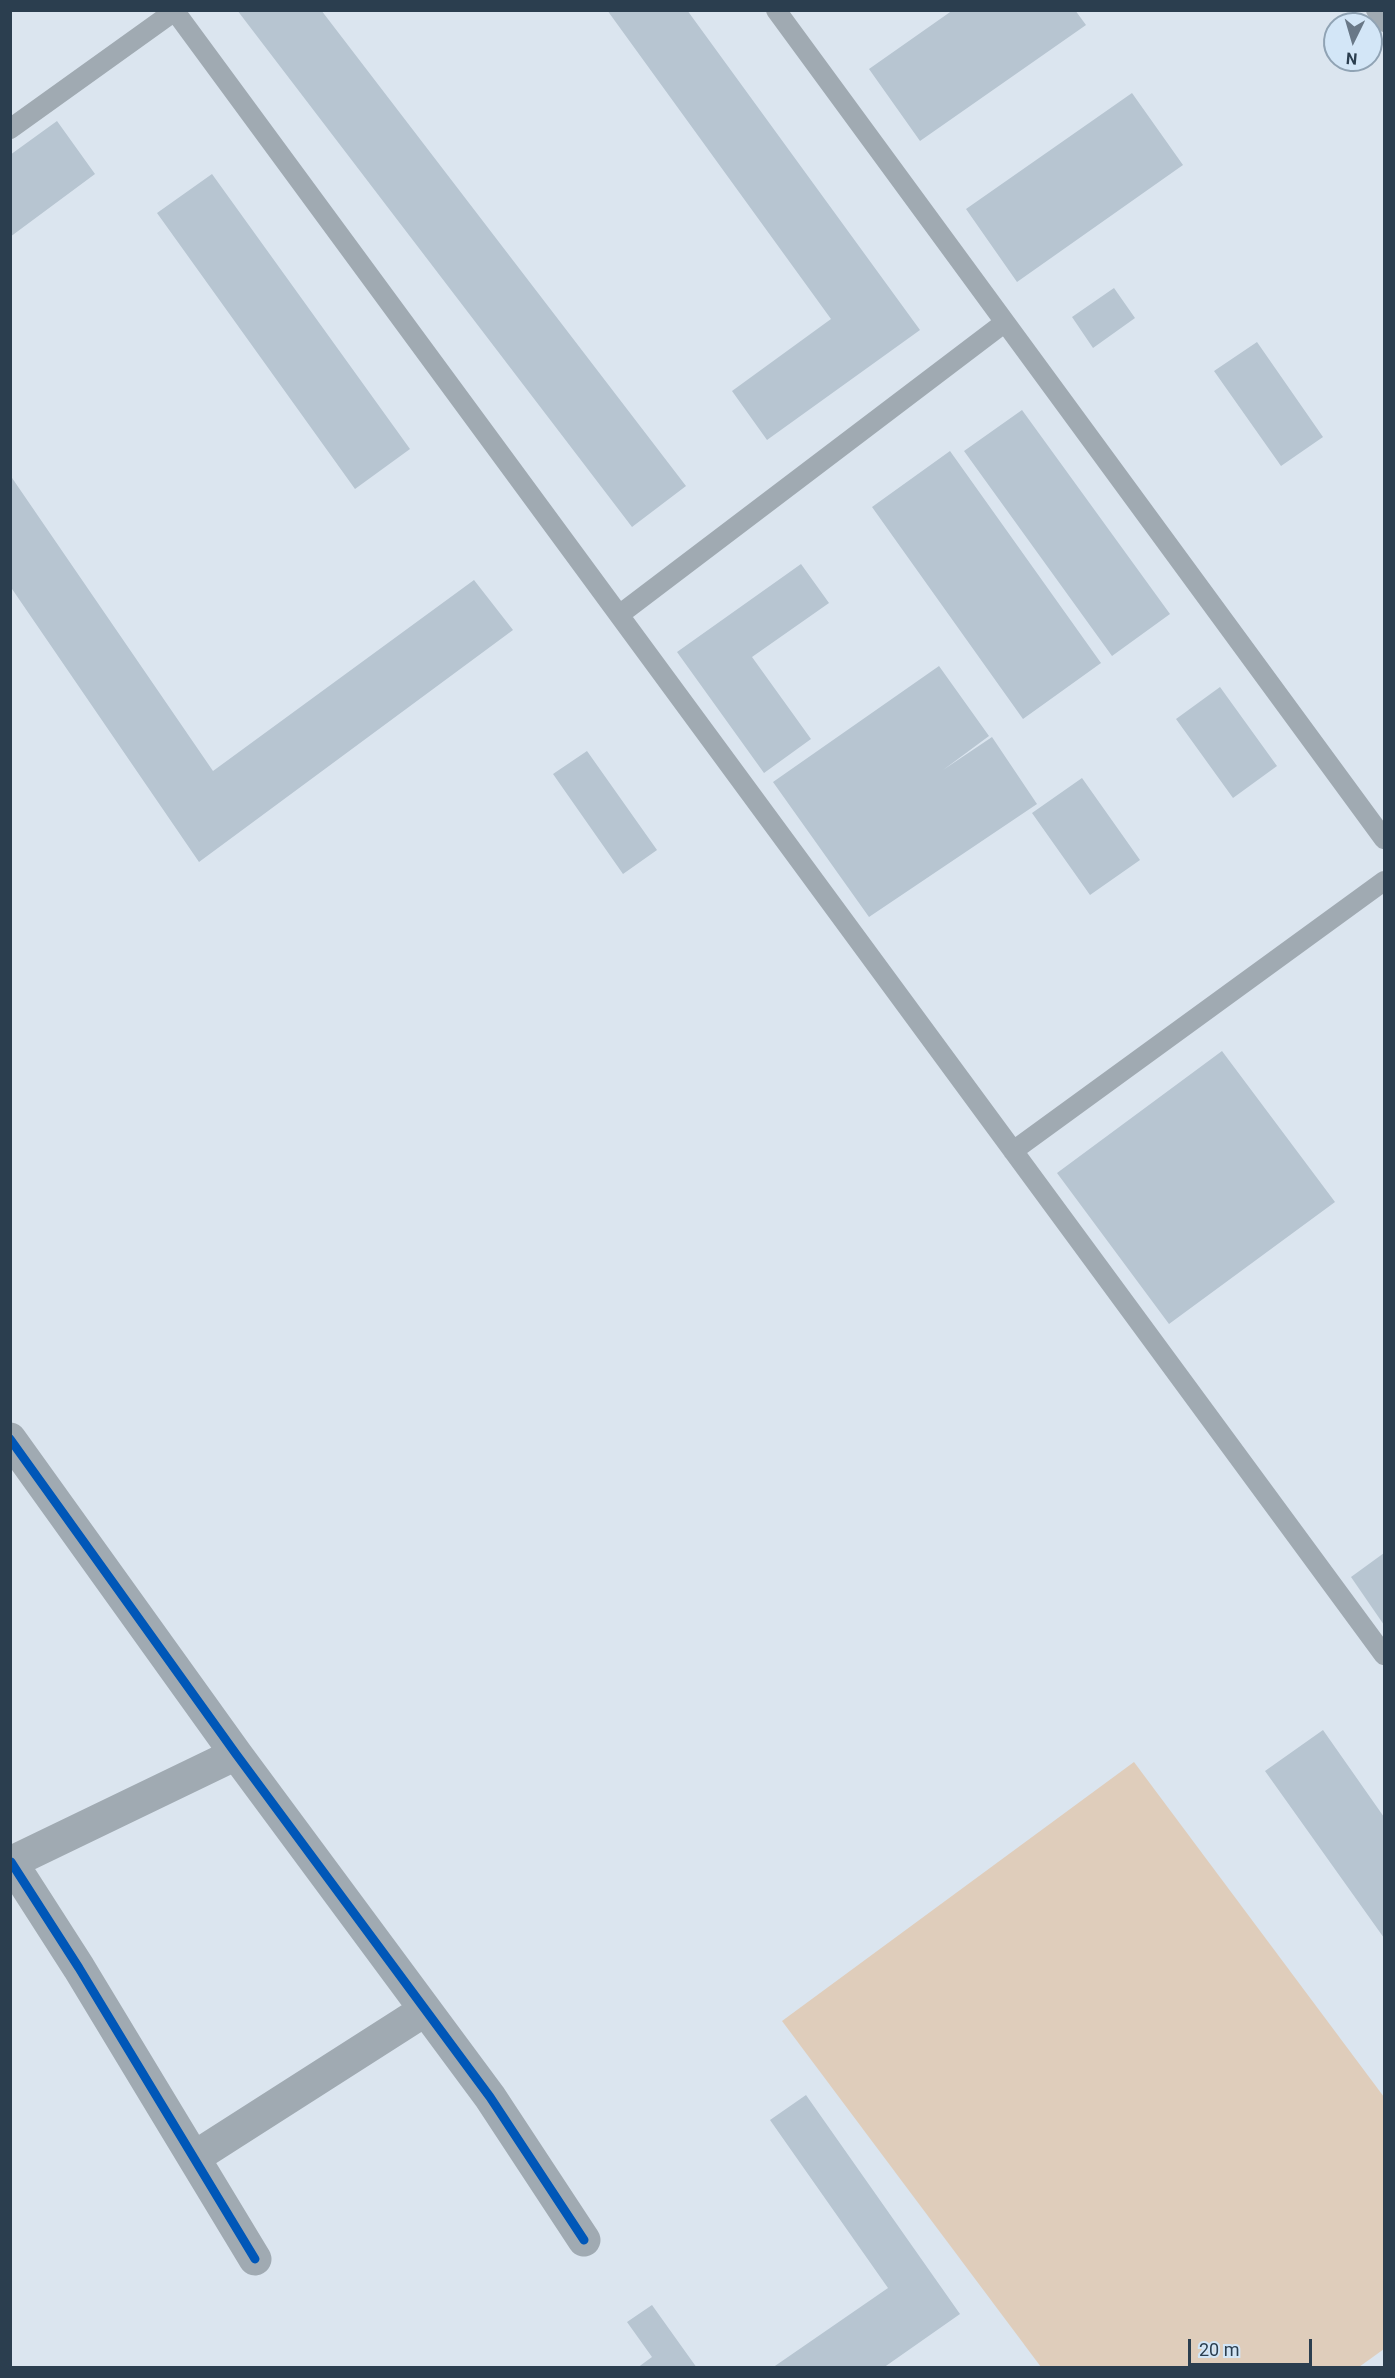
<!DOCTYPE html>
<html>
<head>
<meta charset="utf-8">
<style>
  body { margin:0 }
  #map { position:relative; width:1395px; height:2378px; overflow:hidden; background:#dbe5ef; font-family:Roboto,sans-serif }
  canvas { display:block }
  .frame { position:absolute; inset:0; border:12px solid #2b3e4f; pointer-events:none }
  .north { position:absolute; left:1323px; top:12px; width:60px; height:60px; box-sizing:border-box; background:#d3e6f7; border:2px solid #90a3b4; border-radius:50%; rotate:185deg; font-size:16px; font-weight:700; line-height:24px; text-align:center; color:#2b3e4f }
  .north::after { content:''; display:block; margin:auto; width:21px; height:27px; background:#697887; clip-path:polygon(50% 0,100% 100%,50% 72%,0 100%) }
  .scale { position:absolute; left:1188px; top:2339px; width:124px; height:27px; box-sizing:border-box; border:3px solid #2b3e4f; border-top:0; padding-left:8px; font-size:18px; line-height:21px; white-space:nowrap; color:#2b3e4f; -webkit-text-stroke:4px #d3e6f7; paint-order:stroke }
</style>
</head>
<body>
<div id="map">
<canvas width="1395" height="2378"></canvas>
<div class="frame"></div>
<div class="north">N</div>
<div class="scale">20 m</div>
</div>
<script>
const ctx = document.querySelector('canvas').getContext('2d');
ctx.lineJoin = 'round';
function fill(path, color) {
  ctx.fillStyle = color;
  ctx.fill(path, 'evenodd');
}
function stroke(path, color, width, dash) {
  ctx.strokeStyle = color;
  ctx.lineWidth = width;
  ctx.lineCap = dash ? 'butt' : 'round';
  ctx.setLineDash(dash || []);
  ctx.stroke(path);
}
fill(new Path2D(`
  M1134,1762L1384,2097V2349L1359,2367H1041L782,2021Z`), '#dfcdbb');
fill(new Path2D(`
  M237,10H321L686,486L632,527Z
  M607,10H687L920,330L767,440L732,391L831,319Z
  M953,10H1075L1086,25L920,141L869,69Z
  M1132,93L1183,165L1017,282L966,209Z
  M57,121L95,174L10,237V155Z
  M212,174L410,449L355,489L157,213Z
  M1114,288L1135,318L1093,348L1072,317Z
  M1257,342L1323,437L1281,466L1214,371Z
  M1022,410L1170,614L1112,656L964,451Z
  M950,451L1101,663L1023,719L872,507Z
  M10,475L213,771L474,580L513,630L199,862L10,586Z
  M801,564L829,603L752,657L811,739L764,773L677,652Z
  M939,666L989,736L943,770L992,737L1037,804L869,917L773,782Z
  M1220,687L1277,766L1233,798L1176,719Z
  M587,751L657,850L623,874L553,774Z
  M1082,778L1140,860L1090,895L1032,813Z
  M1222,1051L1335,1202L1169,1324L1057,1173Z
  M1384,1553V1625L1351,1577Z
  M1323,1730L1384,1817V1938L1265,1771Z
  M806,2095L960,2314L883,2368H772L888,2288L770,2120Z
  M652,2305L697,2368H637L652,2357L627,2322Z`), '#b7c5d1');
stroke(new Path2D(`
  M174,10L1384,1655
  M776,10L1384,839
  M1376,10L1384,22
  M10,129L176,10
  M619,615L1004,323
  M1013,1151L1384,881`), '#a0aab2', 20);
stroke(new Path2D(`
  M10,1439L236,1754L490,2097L584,2240
  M11,1862L79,1968L255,2259
  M10,1863L236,1754
  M195,2157L425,2010`), '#a0aab2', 33);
stroke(new Path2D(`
  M10,1439L236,1754L490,2097L584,2240
  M11,1862L79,1968L255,2259`), '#0057b8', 9);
</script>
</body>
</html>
